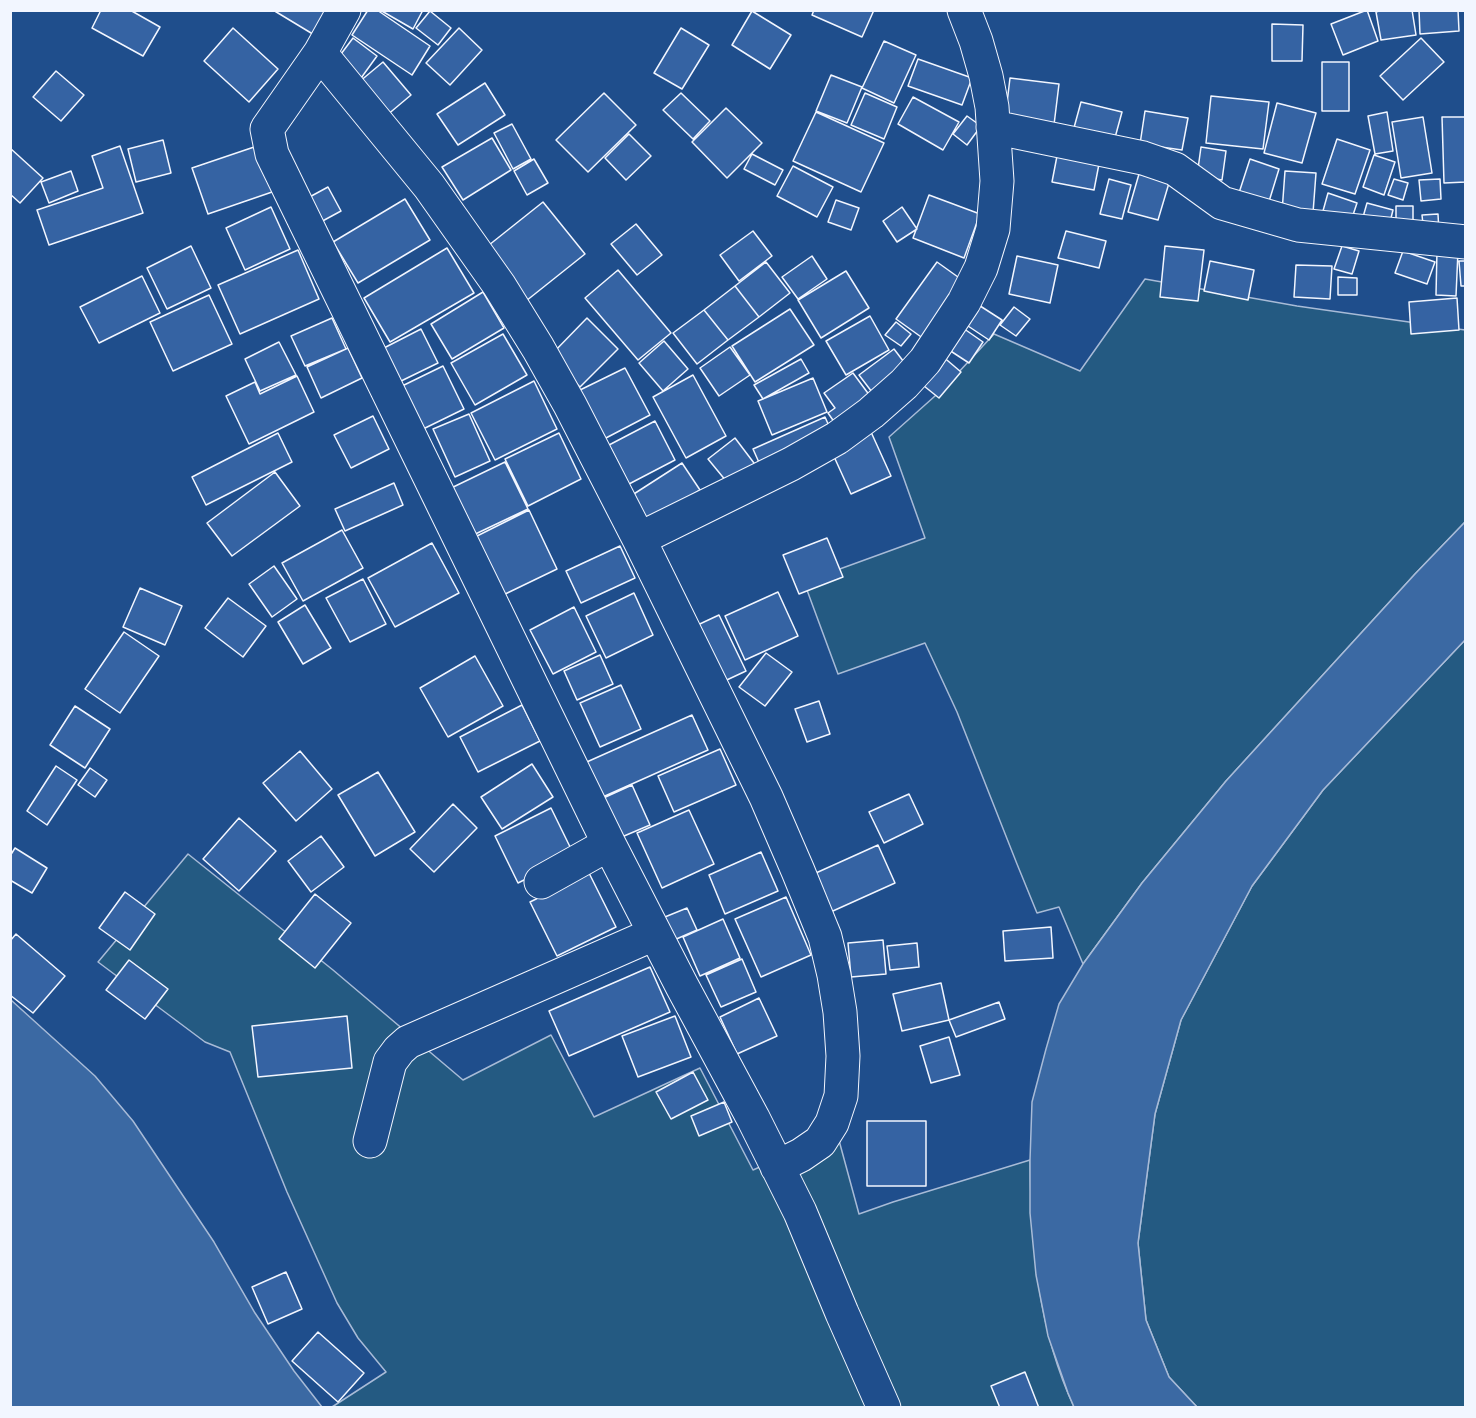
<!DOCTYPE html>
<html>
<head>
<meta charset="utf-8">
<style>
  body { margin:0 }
  #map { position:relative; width:1476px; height:1418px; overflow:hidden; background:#1f4e8c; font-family:"Source Serif 4",serif }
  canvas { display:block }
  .frame { position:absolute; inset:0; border:12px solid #f2f6ff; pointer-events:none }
</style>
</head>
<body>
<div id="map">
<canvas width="1476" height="1418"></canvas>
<div class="frame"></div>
</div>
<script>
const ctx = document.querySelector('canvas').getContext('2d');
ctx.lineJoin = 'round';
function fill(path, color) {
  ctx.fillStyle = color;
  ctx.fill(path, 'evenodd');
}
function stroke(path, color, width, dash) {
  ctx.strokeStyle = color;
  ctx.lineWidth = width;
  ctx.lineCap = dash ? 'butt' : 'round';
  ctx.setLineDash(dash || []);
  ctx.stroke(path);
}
const green = new Path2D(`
  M1145,279L1297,306L1465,330V522L1415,574L1226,781L1142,883L1083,964L1059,907L1037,913L1017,864L957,712L925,643L838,674L804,582L925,538L889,437L944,388L994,334L1080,371Z
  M1465,640V1407H1197L1169,1377L1146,1320L1138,1243L1155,1114L1181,1020L1252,886L1323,790Z
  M188,854L333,970L463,1080L551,1035L594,1117L700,1068L753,1170L837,1133L859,1214L893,1202L1030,1160C1031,1245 1038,1330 1074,1407H332L386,1372L358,1338L337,1303L287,1192L230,1052L205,1042L98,962Z`);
fill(green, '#245a82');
stroke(green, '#a8bbd7', 1.5);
const water = new Path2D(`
  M1465,522V640L1323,790L1252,886L1181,1020L1155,1114L1138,1243L1146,1320L1169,1377L1197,1407H1074L1068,1393L1048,1336L1036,1275L1030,1213V1160L1032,1102L1046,1049L1059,1004L1083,964L1142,883L1226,781L1415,574Z
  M11,1000L95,1076L133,1121L214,1242L255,1313L294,1371L322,1407H11Z`);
fill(water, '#3b69a3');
stroke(water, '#a8bbd7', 1.5);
const building = new Path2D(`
  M101,10H130L160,27L143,56L92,28Z
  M273,10H332L316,36Z
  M368,10H377L430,46L412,75L352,35Z
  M380,10H423L413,29Z
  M814,10H874L862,37L812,15Z
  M1367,10L1378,41L1343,55L1331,24Z
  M1382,10H1412L1416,35L1381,40L1376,12Z
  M1419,10H1458L1459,31L1420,34Z
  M430,11L451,28L438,45L416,28Z
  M752,11L791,35L770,69L732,45Z
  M1272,24L1303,25L1302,61H1272Z
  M233,28L278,69L249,102L204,61Z
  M459,28L482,50L450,85L426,63Z
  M681,28L709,45L682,89L654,73Z
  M353,38L377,56L356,85L332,66Z
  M1421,38L1444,62L1403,100L1380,76Z
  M884,41L916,55L894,103L862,88Z
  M918,59L972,78L962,105L908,86Z
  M383,62L411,95L380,121L353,87Z
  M1322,62H1349V111H1322Z
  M56,71L84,95L61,121L33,97Z
  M831,75L862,87L847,123L816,111Z
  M1010,78L1059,84L1053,133L1004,128Z
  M485,83L505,115L458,145L437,114Z
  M604,93L636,125L588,172L556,140Z
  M681,93L710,121L693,139L663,110Z
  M865,93L897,107L884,139L851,125Z
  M1211,96L1269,102L1263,149L1206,143Z
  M913,97L959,122L943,150L898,124Z
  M1081,102L1122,112L1113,145L1072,135Z
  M1277,103L1316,113L1302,163L1264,153Z
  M726,108L762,143L727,178L692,142Z
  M1145,111L1188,118L1182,150L1140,144Z
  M816,112L884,143L861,192L793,161Z
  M1387,112L1393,151L1375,154L1368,116Z
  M967,116L981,126L967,145L953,134Z
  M1423,117L1432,173L1401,178L1392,122Z
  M1442,117H1466V182L1444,183Z
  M512,124L531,159L513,169L494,133Z
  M629,134L651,156L626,180L605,158Z
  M492,138L511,170L463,200L442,167Z
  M1337,139L1370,150L1355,194L1322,184Z
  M163,140L171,173L136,182L128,149Z
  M260,145L275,191L208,214L192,168Z
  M120,146L143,213L49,245L37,210L103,188L92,156Z
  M1201,147L1226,151L1222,180L1197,176Z
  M10,148L43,178L20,203L10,194Z
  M752,154L783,170L775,185L744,169Z
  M1374,155L1395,162L1384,195L1363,187Z
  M1057,156L1099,164L1094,190L1052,182Z
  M534,159L548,183L527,195L514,171Z
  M1250,159L1279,169L1267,208L1237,199Z
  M793,166L833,187L817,217L777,196Z
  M71,171L78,191L49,203L41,182Z
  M1285,171L1316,173L1313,213L1282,212Z
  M1139,174L1169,183L1158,220L1128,212Z
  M1109,179L1131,185L1122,219L1100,214Z
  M1394,179L1408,183L1403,200L1388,195Z
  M1440,179L1441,199L1421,201L1419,180Z
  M328,187L341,211L317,224L304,200Z
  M1328,193L1357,203L1349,227L1321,218Z
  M929,195L980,214L964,258L913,238Z
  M405,199L430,240L358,283L333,242Z
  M836,200L859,208L851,230L828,222Z
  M543,202L585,254L526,301L484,249Z
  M1367,203L1393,210L1388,230L1361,224Z
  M1396,206H1413V230H1396Z
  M271,207L290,249L245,270L226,228Z
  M902,207L917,229L897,242L883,221Z
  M1438,214L1439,233L1424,234L1422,215Z
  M636,224L662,255L637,275L611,244Z
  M753,231L772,256L739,281L720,255Z
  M1066,231L1106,241L1099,268L1058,258Z
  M191,246L211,288L167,309L147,268Z
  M1165,246L1204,250L1198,301L1160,297Z
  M1342,246L1359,251L1352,274L1334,269Z
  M447,248L474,293L390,342L364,298Z
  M298,250L319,299L240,334L218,285Z
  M1437,250L1458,251L1456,296L1436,295Z
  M1403,251L1435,262L1427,284L1395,273Z
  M812,256L827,279L798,299L782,277Z
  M1017,256L1058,265L1050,303L1009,294Z
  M1210,261L1254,270L1248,300L1204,291Z
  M1459,261H1466V286H1461Z
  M766,262L790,293L759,317L735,286Z
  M937,262L965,282L924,339L896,319Z
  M1296,265L1332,266L1330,299L1294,297Z
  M618,270L671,333L638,360L585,298Z
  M846,271L869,308L821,338L798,300Z
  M142,276L160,313L99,343L80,307Z
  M1338,277L1357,278V295H1338Z
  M735,286L759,317L728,340L704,310Z
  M483,292L504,328L452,359L431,324Z
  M209,295L232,344L173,371L150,322Z
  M1457,298L1459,330L1411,334L1409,302Z
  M974,302L1002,320L989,340L962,322Z
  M1014,307L1030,319L1016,336L1000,325Z
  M790,309L814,345L755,382L732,346Z
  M704,310L728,340L697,364L673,333Z
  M870,316L889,350L846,375L826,341Z
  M332,318L346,349L305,366L291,336Z
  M587,318L618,349L580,387L549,357Z
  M896,322L911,334L901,346L885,335Z
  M960,326L983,342L969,363L946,348Z
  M421,329L438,363L397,383L380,350Z
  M503,334L527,375L475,405L451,363Z
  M664,341L688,369L663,391L639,363Z
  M279,342L296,375L260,391L245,359Z
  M730,347L750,375L719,396L700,368Z
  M348,348L362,378L321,398L307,367Z
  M894,349L910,370L875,396L859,375Z
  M941,355L961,372L939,398L919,382Z
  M801,359L809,373L763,399L754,385Z
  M443,366L464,409L419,431L398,388Z
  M625,368L650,415L604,439L578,391Z
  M853,373L873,400L837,426L828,413L835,408L824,393Z
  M693,375L726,436L686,458L653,397Z
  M297,376L314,412L249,444L226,396L255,382L260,394Z
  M813,378L827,412L772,435L758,401Z
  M534,381L557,429L495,460L471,413Z
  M469,414L490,461L455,477L433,429Z
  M373,416L389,449L351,468L334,435Z
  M825,417L833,435L761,467L753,449Z
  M655,421L675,460L629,484L609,445Z
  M871,432L891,476L851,494L831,450Z
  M278,433L292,462L206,505L192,477Z
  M559,433L581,479L528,506L505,459Z
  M735,438L757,467L731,487L708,459Z
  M505,462L528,509L467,538L445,491Z
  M682,463L700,490L644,527L626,499Z
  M275,472L300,506L232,556L207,523Z
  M394,483L403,505L345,531L335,509Z
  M529,510L557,569L499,597L471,539Z
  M342,530L363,568L303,601L282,563Z
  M827,538L843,577L799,594L783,555Z
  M432,543L459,593L395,627L368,578Z
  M620,546L635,578L581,603L566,571Z
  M274,566L297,599L272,617L249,584Z
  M363,579L386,624L350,642L326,598Z
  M140,588L182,606L165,645L123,627Z
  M778,592L798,636L745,660L725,616Z
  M634,593L653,635L606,658L586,616Z
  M228,598L266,626L243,657L205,628Z
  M305,605L331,648L303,664L278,622Z
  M574,607L596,652L553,674L530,630Z
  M719,615L746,671L716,685L689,629Z
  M124,632L159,656L120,713L85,689Z
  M766,653L792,672L765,706L739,687Z
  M600,655L613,684L577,700L564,671Z
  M475,656L503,706L448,737L420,688Z
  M621,685L641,729L600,747L580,703Z
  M819,701L830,734L807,742L795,709Z
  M522,705L540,741L478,772L460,737Z
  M75,706L110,729L85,768L50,745Z
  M692,715L708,750L596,800L580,765Z
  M720,749L736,785L674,812L658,776Z
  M300,751L332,789L296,821L263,783Z
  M532,764L553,797L502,829L481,797Z
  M56,766L77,780L47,825L27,811Z
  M90,768L107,780L95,797L78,785Z
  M378,772L415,832L375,856L338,795Z
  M632,785L650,825L617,839L599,800Z
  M909,794L923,824L884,843L869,812Z
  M453,804L477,828L434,872L410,849Z
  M551,808L574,855L518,883L495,836Z
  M689,810L714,864L662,888L637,833Z
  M239,818L276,851L239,891L203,859Z
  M321,836L344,867L311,892L288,861Z
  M878,845L895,883L824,915L807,877Z
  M15,848L47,868L32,893L10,880V856Z
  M761,852L778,891L725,914L709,875Z
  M589,873L616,927L557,956L530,902Z
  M125,892L155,914L130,950L99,928Z
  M315,894L351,923L315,968L279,939Z
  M786,897L811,955L761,977L735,919Z
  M687,908L697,930L665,944L655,921Z
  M723,919L740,958L700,976L683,937Z
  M1051,927L1053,958L1005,961L1003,931Z
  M16,934L65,976L33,1013L10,995V941Z
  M883,940L886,974L851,977L848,943Z
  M917,943L919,967L890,970L887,946Z
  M742,959L756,992L721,1007L706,975Z
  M129,960L168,989L145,1019L106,990Z
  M650,967L670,1012L569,1056L549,1011Z
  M941,983L949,1020L902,1031L893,994Z
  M759,998L777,1036L737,1054L720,1017Z
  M999,1002L1005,1019L956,1037L949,1020Z
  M347,1016L352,1068L258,1077L252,1026Z
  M675,1016L691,1057L638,1077L622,1036Z
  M949,1037L960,1075L931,1083L920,1046Z
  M693,1072L708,1100L671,1119L656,1092Z
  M724,1102L732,1122L699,1136L691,1116Z
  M867,1121H926V1186H867Z
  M286,1272L302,1309L268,1324L252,1287Z
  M318,1332L364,1373L338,1402L292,1361Z
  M1025,1372L1039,1408H1000L991,1386Z`);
fill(building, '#3563a3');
stroke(building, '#f2f6ff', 1.5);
const minor = new Path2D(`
  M344,10L320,53L267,129L272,154L609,844L682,986L753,1118L800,1212L842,1313L884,1408
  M320,53L429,186L499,285L538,348L570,405L639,539L766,797L798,871L825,937L834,975L840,1012L843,1056L841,1096L832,1123L820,1142L801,1155L777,1167
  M993,127L1143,158L1175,169L1222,203L1298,225L1466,242
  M639,539L791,464L837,438L871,413L904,384L925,361L964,302L981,268L993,229L997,181L992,107L986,76L976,41L964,10
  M541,882L609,844
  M370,1141L390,1062L399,1050L408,1042L654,934`);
stroke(minor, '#f2f6ff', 35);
stroke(minor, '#1f4e8c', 33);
</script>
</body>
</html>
